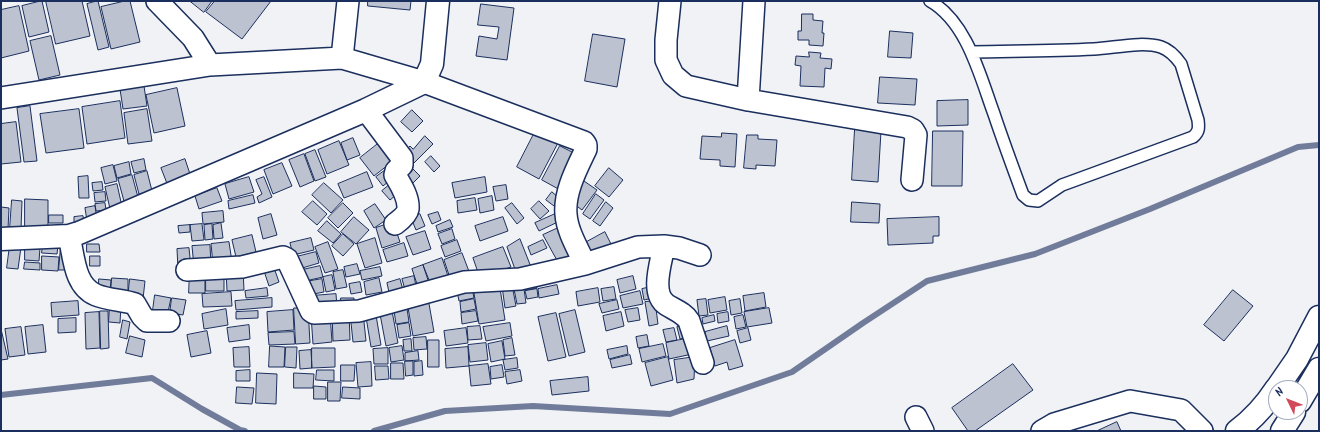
<!DOCTYPE html>
<html>
<head>
<meta charset="utf-8">
<style>
  body { margin:0 }
  #map { position:relative; width:1320px; height:432px; overflow:hidden; background:#f1f2f5; font-family:Kalam,sans-serif }
  canvas { display:block }
  .frame { position:absolute; inset:0; border:2px solid #1b2f5e; pointer-events:none }
  .north { position:absolute; left:1268px; top:380px; width:40px; height:40px; box-sizing:border-box; background:#fff; border:1px solid #a4acbf; border-radius:50%; rotate:313deg; font-size:11px; font-weight:700; line-height:16px; text-align:center; color:#1b2f5e }
  .north::after { content:''; display:block; margin:auto; width:14px; height:18px; background:#d1495b; clip-path:polygon(50% 0,100% 100%,50% 72%,0 100%) }
</style>
</head>
<body>
<div id="map">
<canvas width="1320" height="432"></canvas>
<div class="frame"></div>
<div class="north">N</div>
</div>
<script>
const ctx = document.querySelector('canvas').getContext('2d');
ctx.lineJoin = 'round';
function stroke(path, color, width, dash) {
  ctx.strokeStyle = color;
  ctx.lineWidth = width;
  ctx.lineCap = dash ? 'butt' : 'round';
  ctx.setLineDash(dash || []);
  ctx.stroke(path);
}
function fill(path, color) {
  ctx.fillStyle = color;
  ctx.fill(path, 'evenodd');
}
stroke(new Path2D(`
  M1,395L152,378L202,409L240,430L245,431
  M374,431L445,411L533,406L670,414L792,372L863,323L927,281L1035,254L1150,209L1298,147L1319,145`), '#707c9a', 6);
const building = new Path2D(`
  M42,1L49,32L29,37L22,6Z
  M46,1H82L90,36L56,44Z
  M98,1L109,47L98,50L87,4Z
  M125,1H130L140,42L111,49L101,7Z
  M190,1H212L204,12Z
  M215,1H271L242,39L206,12Z
  M368,1H411L410,10L368,6Z
  M481,4L514,8L507,60L476,56L479,36L497,39L499,27L478,25Z
  M19,6L29,51L1,58V10Z
  M802,14H813V20L823,21L822,33H824L823,46L809,45V40H798V31H801Z
  M890,31L913,33L911,58L888,57Z
  M593,34L625,39L617,87L585,81Z
  M51,36L60,75L39,80L30,41Z
  M809,52L821,53L820,58L832,59L831,69L825,68L824,87L800,86L801,66L795,65L796,56L809,57Z
  M880,77L917,79L915,105L878,103Z
  M144,86L147,106L123,109L120,89Z
  M177,88L185,126L154,133L146,95Z
  M968,100V125L937,126V101Z
  M120,101L125,138L87,144L82,107Z
  M30,106L37,161L24,162L17,108Z
  M79,109L84,148L46,153L40,114Z
  M147,109L152,141L128,144L124,113Z
  M412,110L423,121L412,132L401,122Z
  M16,122L21,162L1,164V124Z
  M855,129L881,131L878,182L852,180Z
  M536,130L559,141L539,179L517,167Z
  M933,131H963L962,186H932Z
  M722,133L737,134L735,167L720,166V160L700,159L702,136L721,137Z
  M747,135H758V139L777,140L775,166L756,165V169L744,168Z
  M425,136L433,144L414,163L403,153L410,146L413,149Z
  M353,138L360,155L347,160L341,143Z
  M339,141L349,165L327,174L318,150Z
  M379,143L393,161L374,176L360,158Z
  M560,146L580,156L562,191L542,180Z
  M315,150L326,177L315,181L305,154Z
  M304,154L314,181L300,187L289,160Z
  M431,156L440,166L434,172L425,162Z
  M144,159L146,170L134,173L131,162Z
  M185,159L191,177L168,186L161,168Z
  M129,162L131,174L117,178L114,166Z
  M282,163L292,186L273,194L264,170Z
  M407,163L420,176L411,185L398,172Z
  M113,165L117,181L105,184L101,168Z
  M609,168L623,180L609,197L595,186Z
  M387,169L394,177L383,186L376,177Z
  M147,171L152,191L139,194L134,175Z
  M367,172L373,187L344,198L338,184Z
  M132,175L139,201L125,205L118,179Z
  M88,176L89,198H79L78,177Z
  M249,177L254,192L229,199L225,184Z
  M264,177L272,197L259,203L257,197L262,194L256,180Z
  M485,177L487,192L455,198L452,183Z
  M394,181L402,190L390,200L382,191Z
  M584,181L597,190L582,210L570,201Z
  M102,182L103,190L93,191L92,183Z
  M324,183L343,200L331,213L312,195Z
  M117,184L123,211L111,213L105,187Z
  M506,185L508,199L496,201L493,187Z
  M217,188L222,201L199,209L195,196Z
  M105,192L106,201L95,202L94,193Z
  M552,192L564,202L558,209L546,200Z
  M596,194L604,200L590,219L583,214Z
  M253,195L255,203L229,209L228,201Z
  M492,196L494,210L480,213L478,199Z
  M475,198L477,210L458,213L457,201Z
  M25,199L48,200V229L25,228Z
  M12,200L22,201L21,229H10Z
  M313,201L327,214L317,225L302,212Z
  M539,201L549,211L540,219L531,209Z
  M606,202L613,208L600,226L593,221Z
  M852,202L880,204L879,223L851,222Z
  M105,203L106,210L96,211L95,204Z
  M343,203L353,213L338,228L328,218Z
  M512,203L524,218L517,224L505,208Z
  M375,204L386,220L374,228L364,211Z
  M95,206L97,219L87,221L85,208Z
  M1,207L9,208L8,229H1Z
  M223,211L224,222L203,224L202,213Z
  M562,211L566,218L539,231L535,223Z
  M438,212L441,220L432,224L428,215Z
  M271,214L277,235L263,239L258,218Z
  M420,214L425,226L416,230L411,218Z
  M49,215H63V223H49Z
  M83,216L84,223L74,224V217Z
  M354,217L369,230L356,244L341,232Z
  M503,217L508,231L480,241L475,226Z
  M939,217V236H933V243L888,245L887,219Z
  M450,220L453,227L438,232L436,226Z
  M327,221L341,234L333,243L318,231Z
  M393,222L400,242L382,248L376,228Z
  M221,223L223,238L214,239L213,225Z
  M202,224L204,240L192,241L190,225Z
  M212,224L213,239L205,240L204,225Z
  M567,224L578,258L559,264L543,235Z
  M190,225V232L179,233L178,226Z
  M452,229L455,239L442,244L438,234Z
  M425,231L431,249L413,255L406,237Z
  M605,232L614,250L592,261L583,244Z
  M343,234L354,244L343,256L332,246Z
  M252,235L256,252L236,257L232,240Z
  M311,238L314,250L293,255L290,243Z
  M375,238L382,263L365,268L357,244Z
  M520,239L531,267L516,272L507,247Z
  M457,240L461,251L445,257L441,246Z
  M543,240L547,248L531,255L528,247Z
  M229,242L232,262L213,264L211,244Z
  M328,242L338,269L325,273L315,247Z
  M61,243L70,270H59Z
  M404,243L408,256L387,262L383,250Z
  M43,244L58,245L57,254L42,253Z
  M87,244H99L100,252H87Z
  M10,245L21,247L18,269L7,268Z
  M210,245L211,265L194,267L192,246Z
  M25,247L40,248L39,261L25,260Z
  M503,247L511,267L480,278L473,258Z
  M189,248L191,267L178,269L177,249Z
  M316,252L319,263L299,269L296,257Z
  M462,253L470,274L451,281L444,260Z
  M42,256L59,257L58,271L42,270Z
  M90,256H100V266H90Z
  M442,258L449,279L431,285L423,265Z
  M25,262L40,263V270L24,269Z
  M272,262L279,282L269,286L262,265Z
  M357,264L360,274L346,277L344,267Z
  M423,265L430,286L419,290L412,269Z
  M320,266L323,277L301,282L298,271Z
  M380,267L382,276L362,280L360,271Z
  M243,269L244,290L227,291L226,270Z
  M206,270H224V291H206Z
  M343,270L347,287L336,289L333,272Z
  M190,271L205,272V293H189Z
  M332,275L335,290L326,292L323,277Z
  M414,276L417,291L406,293L402,279Z
  M633,276L636,289L620,293L617,280Z
  M112,278L128,279V294L111,293Z
  M379,278L382,292L366,295L364,282Z
  M99,279L111,280L110,292H99Z
  M130,279L145,281L143,299L128,298Z
  M322,279L324,292L308,295L305,282Z
  M400,279L404,294L390,297L387,283Z
  M536,279L537,288L526,290L524,281Z
  M360,282L362,292L351,294L349,284Z
  M499,282L505,320L479,324L473,287Z
  M523,282L526,303L517,304L513,284Z
  M512,285L516,306L505,308L502,286Z
  M557,285L559,294L539,298L538,289Z
  M614,287L616,299L603,301L601,289Z
  M651,287L653,298L644,300L642,289Z
  M267,288L268,296L246,298L245,291Z
  M472,288L474,298L459,301L457,291Z
  M598,288L600,302L578,306L576,292Z
  M537,289L538,297L527,299L525,291Z
  M1233,290L1253,306L1224,341L1204,325Z
  M640,291L643,304L623,308L620,296Z
  M231,292L232,306L203,307L202,294Z
  M764,293L766,307L745,311L743,296Z
  M336,294L337,307L313,309L312,296Z
  M155,295L171,298L168,312L153,310Z
  M725,297L727,310L710,313L708,300Z
  M172,298L186,300L183,315L170,313Z
  M272,298V307L236,310L235,301Z
  M341,298H354V308L341,307Z
  M428,298L434,332L413,336L407,302Z
  M474,299L476,309L461,312L460,302Z
  M706,299L708,315L699,316L697,300Z
  M740,299L742,313L731,315L729,301Z
  M617,300L619,309L602,313L599,304Z
  M78,301L79,315L52,317L51,303Z
  M655,301L658,324L649,326L645,302Z
  M406,302L409,322L396,324L393,304Z
  M110,305H121L120,323L109,322Z
  M294,308H308L310,343L296,344Z
  M638,308L640,320L628,322L625,310Z
  M769,308L772,323L747,327L744,312Z
  M226,309L228,325L204,329L202,314Z
  M375,309L381,345L371,347L365,311Z
  M293,310L294,330L268,332L267,312Z
  M575,310L585,352L569,356L559,314Z
  M100,311H108L109,348L101,349Z
  M258,311V318L236,319V312Z
  M392,311L398,343L386,346L380,314Z
  M476,311L478,321L462,324L461,313Z
  M99,312L100,348L86,349L85,313Z
  M349,312L350,340L333,341L332,313Z
  M363,312L366,341L353,342L350,313Z
  M621,312L624,326L606,331L603,316Z
  M728,312L729,321L718,323L717,314Z
  M556,313L566,357L548,361L538,317Z
  M330,314L332,342L313,344L311,315Z
  M714,315L715,321L703,324L702,318Z
  M743,315L746,327L736,329L734,317Z
  M76,318V332L58,333V319Z
  M123,320L130,322L127,339L120,337Z
  M409,323L411,336L399,338L397,325Z
  M510,323L512,336L486,341L483,327Z
  M689,324L691,336L680,339L677,327Z
  M43,325L46,352L28,354L25,327Z
  M249,325L250,339L229,342L227,328Z
  M480,326L482,339L468,340L467,327Z
  M727,326L729,336L707,341L705,332Z
  M21,327L25,355L9,357L5,329Z
  M466,328L468,343L446,346L444,331Z
  M674,328L677,340L666,342L663,330Z
  M748,328L751,340L740,343L737,331Z
  M1,329L8,359L1,360Z
  M207,331L211,353L191,357L187,335Z
  M294,332L295,344L269,345L268,333Z
  M647,335L649,346L638,348L636,337Z
  M130,336L145,340L142,357L126,353Z
  M426,337L427,349L414,350L413,338Z
  M694,337L697,353L669,359L666,343Z
  M512,338L515,355L505,356L503,340Z
  M411,339L412,351H404L403,340Z
  M428,340H439V367H428Z
  M735,340L743,366L729,370L727,362L715,366L710,348Z
  M502,341L505,359L491,362L488,344Z
  M486,343L488,360L470,362L468,345Z
  M663,344L666,356L642,362L639,349Z
  M270,346L285,347L284,367H269Z
  M402,346L404,360L391,362L389,348Z
  M627,346L628,354L609,359L607,350Z
  M249,347L250,367H234L233,348Z
  M286,347H297L296,368L285,367Z
  M468,347L469,366L446,368L445,349Z
  M312,348H335V367L312,368Z
  M388,348V364H374L373,349Z
  M311,350L312,368L300,369L299,351Z
  M418,351L419,360L405,361V353Z
  M630,355L632,364L612,368L610,360Z
  M668,357L673,380L651,386L645,363Z
  M695,357L694,379L677,383L674,360Z
  M517,358L518,368L505,370L503,360Z
  M405,361H413V375L406,376Z
  M422,361L423,375L414,376V362Z
  M371,362L372,386L358,387L356,363Z
  M391,363H403L404,379H391Z
  M488,364L491,384L471,386L469,366Z
  M1013,364L1033,390L975,431H968L952,408Z
  M341,365H355L354,381H341Z
  M502,365L504,377L491,379L490,367Z
  M375,366H388L389,379L376,380Z
  M250,370V381H236V371Z
  M317,370H334V381L316,380Z
  M520,370L522,381L507,384L505,372Z
  M257,373L277,374L276,404L256,403Z
  M294,373L314,374L313,388H294Z
  M588,377L589,391L552,395L550,381Z
  M328,382H341L340,401H328Z
  M314,386L326,387V399H314Z
  M237,387L254,388L252,404L236,403Z
  M343,387L360,388V399L342,398Z
  M1117,422L1121,431H1097Z`);
fill(building, '#bcc2d0');
stroke(building, '#1b2f5e', 1);
const lane = new Path2D(`
  M930,1C967,22 980,76 994,114C1003,141 1013,168 1023,195L1029,200L1038,201L1062,185L1073,181L1193,137C1199,132 1199,128 1198,120L1181,64C1176,57 1170,50 1161,47C1142,41 1114,48 1094,49C1053,51 1013,51 972,52`);
const street = new Path2D(`
  M157,1L193,38L210,65
  M670,1L666,40V60L673,75L686,86L748,100L907,127L913,130L916,135L912,180
  M342,58L348,1
  M1,98L210,65L342,58L424,82L584,142L586,145V149C577,168 564,192 566,214C567,231 578,249 585,264
  M748,100L754,1
  M366,110L402,158V165L396,171L395,175C401,185 409,197 408,209C407,215 399,221 395,224
  M69,236C74,256 74,286 96,295C108,300 123,300 135,304L142,316L147,321H169
  M664,246C661,263 650,294 667,305C675,310 684,313 689,321L703,363
  M187,270L242,267L283,257L287,259L311,311L314,313L359,311L464,282L520,279L585,264L638,247L664,246L679,248L700,255
  M916,417L923,431
  M1042,431L1054,424L1130,401L1181,410L1202,431`);
const secondary = new Path2D(`
  M1,239L69,236L79,233L366,110L424,82L432,64L438,1
  M1277,388L1297,359L1319,317
  M1300,401L1319,369
  M1237,431C1253,419 1265,406 1276,389
  M1282,431L1294,412`);
stroke(lane, '#1b2f5e', 14);
stroke(street, '#1b2f5e', 24);
stroke(secondary, '#1b2f5e', 25);
stroke(lane, '#fff', 11);
stroke(street, '#fff', 21);
stroke(secondary, '#fff', 22);
</script>
</body>
</html>
